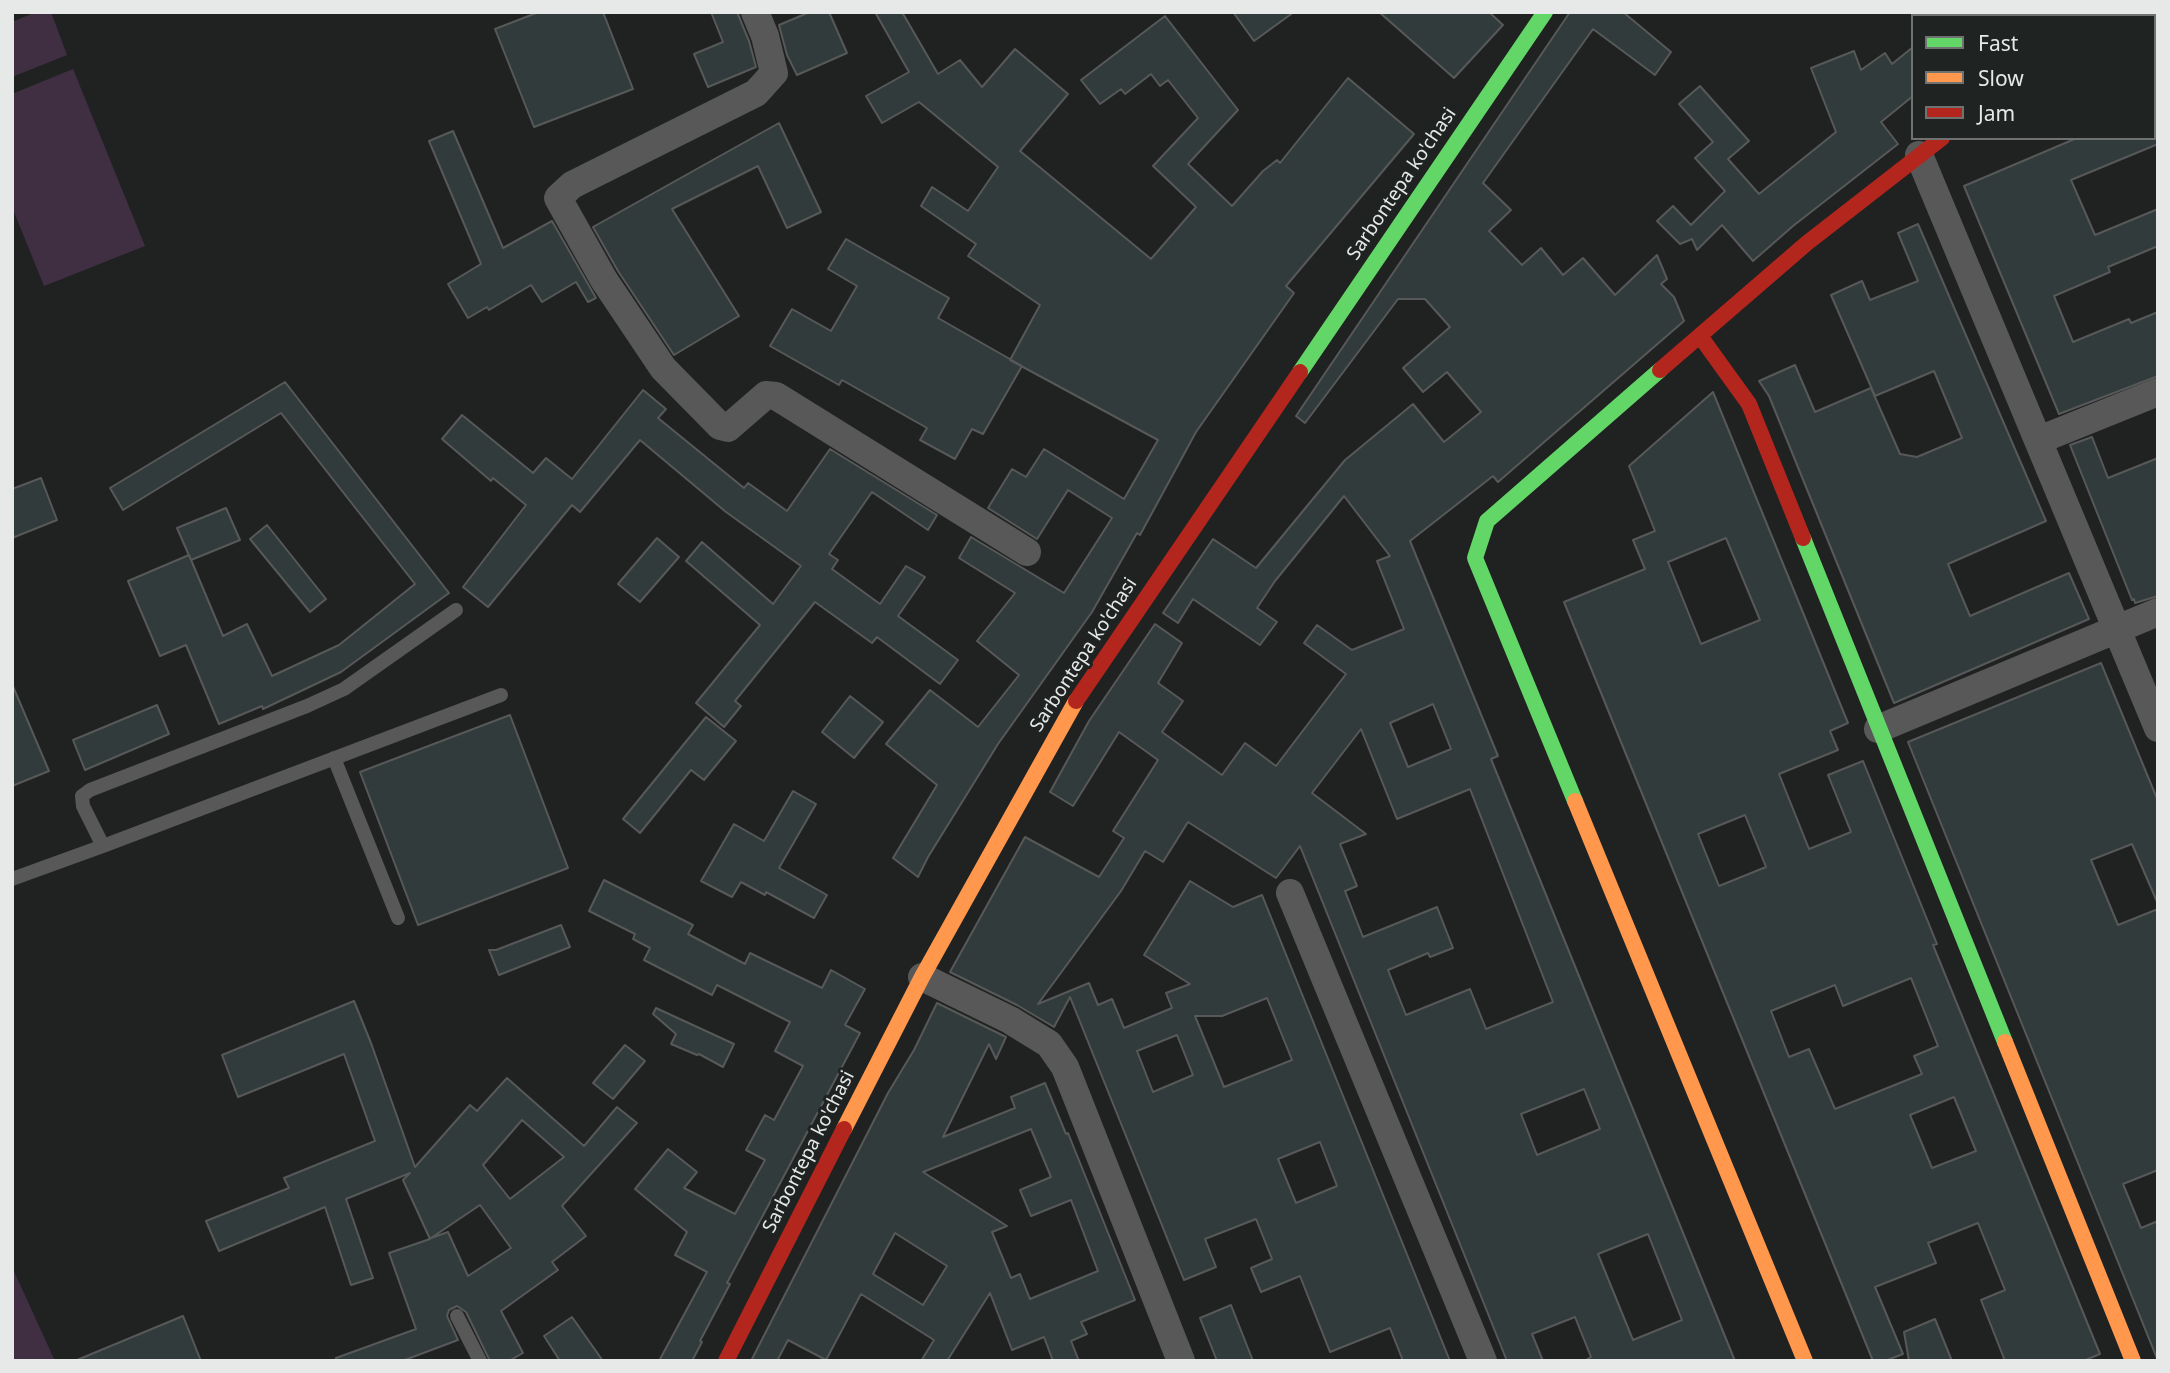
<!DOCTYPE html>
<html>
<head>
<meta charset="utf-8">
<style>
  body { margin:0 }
  #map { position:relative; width:2170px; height:1373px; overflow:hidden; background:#202221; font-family:"Noto Sans",sans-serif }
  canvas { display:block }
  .frame { position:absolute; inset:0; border:14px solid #e6e9e8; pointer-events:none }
  .legend { position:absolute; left:1911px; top:14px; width:245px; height:126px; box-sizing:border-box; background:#1f2322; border:2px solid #6f7271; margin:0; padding:9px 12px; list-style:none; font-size:21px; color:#e6e9e8 }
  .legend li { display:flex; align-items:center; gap:14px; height:35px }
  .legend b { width:35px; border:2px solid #6f7271 }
</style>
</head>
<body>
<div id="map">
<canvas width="2170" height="1373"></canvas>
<div class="frame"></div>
<ul class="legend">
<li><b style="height:9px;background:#63d668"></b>Fast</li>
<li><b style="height:9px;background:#ff974d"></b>Slow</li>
<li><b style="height:9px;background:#b3261e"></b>Jam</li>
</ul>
</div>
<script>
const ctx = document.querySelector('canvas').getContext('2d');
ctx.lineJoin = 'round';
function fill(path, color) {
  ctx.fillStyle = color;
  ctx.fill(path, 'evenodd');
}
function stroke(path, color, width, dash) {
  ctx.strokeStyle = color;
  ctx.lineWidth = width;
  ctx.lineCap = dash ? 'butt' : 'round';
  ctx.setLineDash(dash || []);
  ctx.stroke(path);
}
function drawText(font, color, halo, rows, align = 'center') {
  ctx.font = font + ' "Noto Sans",sans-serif';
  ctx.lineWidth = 6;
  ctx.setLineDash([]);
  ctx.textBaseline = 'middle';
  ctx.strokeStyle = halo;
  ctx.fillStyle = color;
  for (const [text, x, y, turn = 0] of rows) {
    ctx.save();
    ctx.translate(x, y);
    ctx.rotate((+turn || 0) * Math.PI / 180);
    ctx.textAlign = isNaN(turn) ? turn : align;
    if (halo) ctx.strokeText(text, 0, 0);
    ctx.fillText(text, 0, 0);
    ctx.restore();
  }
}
fill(new Path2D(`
  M36,12H51L67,55L12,77V22Z
  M73,69L145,246L44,286L12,207V94Z
  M12,1267L55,1361H12Z`), '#402f42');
const building = new Path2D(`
  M539,12H603L633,89L534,127L495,29Z
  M711,12H737L749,41L756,67L708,87L694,54L723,42Z
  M810,12H829L847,53L797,75L787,55L779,25Z
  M875,12H902L938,74L960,60L982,87L1015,49L1068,94L1020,151L1151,259L1196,207L1153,166L1198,118L1168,80L1160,86L1151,74L1125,94L1121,89L1100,104L1081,80L1165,16L1238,110L1188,164L1232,206L1263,171L1277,160L1280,163L1348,78L1414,134L1286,286L1294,293L1196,432L1140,535L1137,533L1092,612L998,744L928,857L918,877L893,858L937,785L886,744L930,690L978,727L1019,675L977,641L1015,593L959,558L971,537L1064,593L1112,518L1068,490L1037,539L988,508L1012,469L1026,477L1044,449L1124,499L1158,440L1010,360L1040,305L968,256L976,244L921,206L932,187L968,211L998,167L919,102L882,123L866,96L909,72Z
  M1233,12H1294L1254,41Z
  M1379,12H1489L1503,25L1454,78Z
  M1570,12H1623L1671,52L1655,75L1593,29L1483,183L1511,210L1489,231L1522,265L1541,248L1563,275L1583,258L1615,295L1657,255L1667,279L1661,284L1674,297L1684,321L1498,482L1493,476L1410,541L1498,756L1491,759L1735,1361H1584L1591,1357L1575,1317L1532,1334L1543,1361H1507L1300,846L1276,878L1188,822L1163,862L1145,851L1121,891L1038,1004L1089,983L1098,1005L1112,999L1124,1028L1172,1008L1166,993L1190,984L1144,955L1190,881L1233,907L1262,895L1450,1361H1403L1390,1328L1330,1352L1300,1276L1261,1292L1251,1268L1272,1259L1256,1219L1205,1239L1216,1267L1184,1280L1070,997L1054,1027L1017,1005L950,972L1025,837L1099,877L1124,838L1113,831L1158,760L1119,732L1073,806L1050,792L1089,721L1155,624L1182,643L1158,683L1183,701L1162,732L1222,775L1245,743L1276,766L1346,674L1304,643L1317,625L1352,650L1404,629L1377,561L1390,556L1344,496L1275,581L1257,608L1277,622L1260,645L1193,599L1178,623L1163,613L1213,539L1256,568L1345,460L1413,404L1444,442L1481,412L1447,372L1423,392L1403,368L1450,327L1425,299H1398L1305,423L1296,416ZM1433,704L1451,749L1408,767L1390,723ZM1361,729L1397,819L1470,789L1553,1002L1486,1029L1470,989L1406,1015L1388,970L1428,953L1430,957L1453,948L1437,907L1363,937L1345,891L1357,886L1340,844L1366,834L1312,793ZM1267,998L1292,1060L1224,1087L1195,1016H1222ZM1177,1035L1193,1075L1153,1092L1137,1051ZM1584,1089L1600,1129L1537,1155L1521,1114ZM1320,1142L1337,1186L1296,1203L1278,1159ZM1648,1234L1682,1320L1633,1340L1598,1254Z
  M1913,47V96L1881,122L1898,144L1793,226L1753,261L1722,225L1697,250L1692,239L1680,244L1657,221L1673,206L1691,225L1725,191L1695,158L1713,142L1679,104L1700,86L1749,141L1728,159L1759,194L1836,132L1811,68L1854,51L1861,70L1885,53L1892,64Z
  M779,123L821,212L787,228L758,166L672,209L739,316L674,355L618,271L593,227Z
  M453,131L503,248L552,221L596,298L588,302L576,282L542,302L531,285L489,310L487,307L468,318L448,284L481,264L429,141Z
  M2077,138H2158V144L2071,180L2095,235L2158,209V246L2108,267L2110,272L2054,296L2073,342L2129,319L2131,323L2158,312V376L2059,414L1964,186Z
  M1918,224L2046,521L1948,564L1970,616L2069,573L2089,619L1894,703L1769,396L1759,381L1795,365L1815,412L1871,388L1900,454L1917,457L1962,438L1934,371L1875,396L1831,295L1862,281L1870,300L1918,281L1898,233Z
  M846,239L949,298L938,318L1022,366L983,434L972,429L955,459L920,440L927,428L842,380L839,385L770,346L792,309L831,331L857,286L828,269Z
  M285,382L449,593L341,672L263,709L262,706L219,724L186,645L160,656L128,581L189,555L223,636L247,624L272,676L339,645L415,584L281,413L123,510L110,488Z
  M643,390L666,409L658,418L744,488L748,483L787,511L830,449L937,515L928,530L872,492L829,554L838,560L832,569L880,604L906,566L925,577L898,616L958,660L940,684L877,637L872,643L815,602L735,701L741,706L724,727L696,703L760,625L686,561L702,542L773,604L801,566L726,512L640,440L580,512L572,505L488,607L463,587L526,505L493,478L491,481L442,439L462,415L533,473L546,458L572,479Z
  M1713,392L1848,723L1830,731L1838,750L1779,774L1809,849L1851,832L1828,775L1863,761L1937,944L1933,945L2100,1354L2083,1361H2005L1981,1300L2005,1290L1978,1223L1928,1243L1936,1263L1875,1287L1903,1354L1885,1361H1873L1564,602L1645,569L1633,540L1655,531L1629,466ZM1726,538L1760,620L1701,644L1668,562ZM1745,815L1766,867L1719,886L1698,834ZM1911,978L1938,1046L1914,1056L1922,1074L1835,1109L1809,1049L1789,1057L1771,1011L1835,985L1843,1006ZM1954,1097L1976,1151L1932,1168L1910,1115Z
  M2092,437L2108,478L2158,458V596L2135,603L2134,599L2132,600L2070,445Z
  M41,478L57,520L12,538V489Z
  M226,508L240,540L191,560L177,528Z
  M267,525L326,599L310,612L250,539Z
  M657,538L679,557L640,602L618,584Z
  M2101,663L2158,801V904L2132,844L2091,860L2118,925L2158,909V1170L2123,1184L2141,1228L2158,1221V1361L1908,742Z
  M12,684L49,771L12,786Z
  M850,696L883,722L854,758L822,732Z
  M157,705L169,734L85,770L73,740Z
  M510,715L568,868L418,925L360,772Z
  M706,717L736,741L704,780L691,770L640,833L623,819Z
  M793,791L816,804L779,868L827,895L814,918L766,892L765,895L741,882L732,897L701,881L734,824L764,841Z
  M604,880L693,925L688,934L745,964L750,953L822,988L831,970L865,989L845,1025L860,1033L727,1283L730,1284L700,1341L702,1342L692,1361H659L707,1272L675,1255L687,1232L635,1189L668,1149L697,1172L684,1188L735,1214L765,1160L746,1150L765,1115L774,1120L803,1066L775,1051L790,1022L717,985L712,995L644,960L650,948L633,939L635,934L589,911Z
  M561,925L570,947L499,975L489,950H496Z
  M354,1001L371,1043L415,1167L470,1105L477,1111L507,1078L584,1146L617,1107L637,1123L562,1206L586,1236L552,1262L558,1270L501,1311L523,1353L509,1361H490L466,1312L457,1306L449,1310L447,1316L458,1340L402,1361H336V1358L416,1329L389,1253L430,1239L403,1180L410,1173L346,1199L373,1278L351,1285L325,1207L219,1251L206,1221L289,1188L284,1178L375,1141L344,1054L238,1097L222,1055ZM522,1120L564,1157L510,1199L483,1165ZM480,1205L511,1248L468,1276L448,1232L431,1238Z
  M937,1003L1006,1037L996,1059L989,1044L943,1137L1015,1108L1011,1097L1045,1083L1066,1134L1068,1133L1135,1300L1081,1322L1087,1334L1071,1341L1079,1361H1053L1044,1337L1012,1350L990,1293L947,1361H921L934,1340L861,1294L826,1360L788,1340L777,1361H751L888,1093L914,1050ZM1031,1129L1051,1177L1020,1190L1031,1216L1071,1200L1098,1271L1030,1299L1020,1274L1011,1278L992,1232L1007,1226L923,1172ZM895,1233L947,1266L923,1305L873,1274Z
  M656,1008L734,1044L723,1067L699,1054L697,1055L671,1044L676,1034L653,1014Z
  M625,1045L645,1061L613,1099L593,1083Z
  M1231,1305L1253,1361H1217L1200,1318Z
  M183,1316L201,1361H77V1360Z
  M572,1317L603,1361H560L544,1336Z
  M1935,1319L1952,1361H1909L1904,1332Z`);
fill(building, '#313b3b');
stroke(building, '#575858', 2);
stroke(new Path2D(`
  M334,758L398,918
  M103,846L501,695
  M12,879L103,846L83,806L82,796L90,790L307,706L344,689L456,610
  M457,1316L480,1361`), '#585858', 14);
stroke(new Path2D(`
  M755,12L765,36L774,73L756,93L572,185L558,198L604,280L663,368L720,426L728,428L766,395L776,396L1027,552
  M2146,16L2153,12
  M1919,155L2158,728
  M2039,440L2158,392
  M1878,729L2158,612
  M1290,893L1483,1361
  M922,977L1010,1020L1049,1044L1065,1067L1181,1361`), '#585858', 28);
stroke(new Path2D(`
  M1300,372L1545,12
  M1803,538L2005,1042
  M1575,801L1475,558L1487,521L1660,370`), '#63d668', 16);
stroke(new Path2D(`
  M1575,801L1805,1361
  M2005,1042L2133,1361
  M844,1129L922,977L1076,701`), '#ff974d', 16);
stroke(new Path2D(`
  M1700,336L1749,404L1803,538
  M1660,370L1807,243L1942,138
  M1076,701L1300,372
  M726,1361L844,1129`), '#b3261e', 16);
drawText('19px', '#e6e9e8', '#1f2322', [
  ["Sarbontepa ko'chasi",1402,184,-56],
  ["Sarbontepa ko'chasi",1084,655,-57],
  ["Sarbontepa ko'chasi",809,1152,-63]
]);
</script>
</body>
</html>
